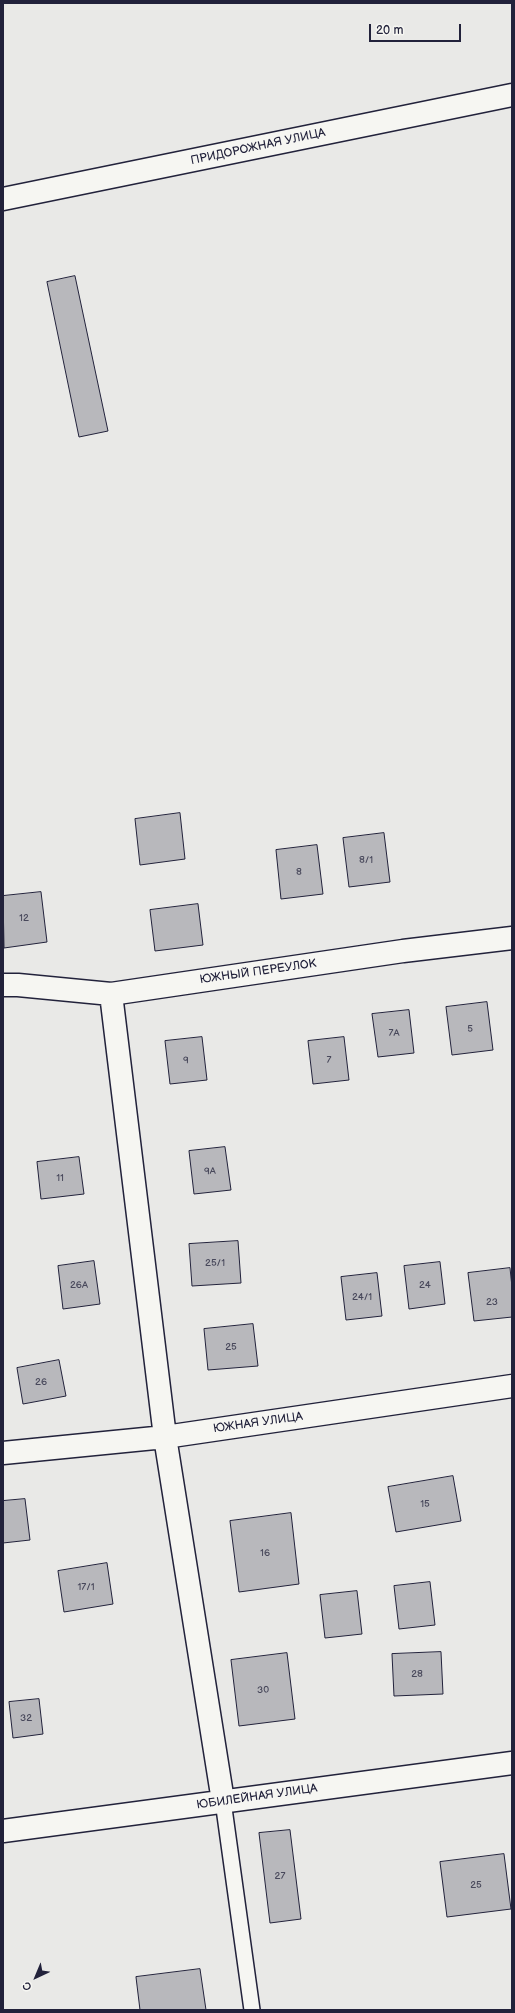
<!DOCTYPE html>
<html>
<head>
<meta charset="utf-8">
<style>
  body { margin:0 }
  #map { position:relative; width:515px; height:2013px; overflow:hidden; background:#e9e9e7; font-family:"Balsamiq Sans",sans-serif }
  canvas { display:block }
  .frame { position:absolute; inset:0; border:4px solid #22223b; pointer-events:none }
  .north { position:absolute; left:16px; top:1957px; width:40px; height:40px; -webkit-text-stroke:3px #f6f6f2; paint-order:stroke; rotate:224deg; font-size:11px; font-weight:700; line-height:16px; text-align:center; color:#22223b }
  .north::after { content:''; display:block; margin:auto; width:14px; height:18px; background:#22223b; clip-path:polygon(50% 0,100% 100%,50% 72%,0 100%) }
  .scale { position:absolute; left:369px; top:24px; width:92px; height:18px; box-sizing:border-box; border:2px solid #22223b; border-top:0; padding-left:5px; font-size:12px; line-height:14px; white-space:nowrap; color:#22223b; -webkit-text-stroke:3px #f6f6f2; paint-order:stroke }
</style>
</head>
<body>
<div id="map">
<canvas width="515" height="2013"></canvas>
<div class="frame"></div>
<div class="north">С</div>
<div class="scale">20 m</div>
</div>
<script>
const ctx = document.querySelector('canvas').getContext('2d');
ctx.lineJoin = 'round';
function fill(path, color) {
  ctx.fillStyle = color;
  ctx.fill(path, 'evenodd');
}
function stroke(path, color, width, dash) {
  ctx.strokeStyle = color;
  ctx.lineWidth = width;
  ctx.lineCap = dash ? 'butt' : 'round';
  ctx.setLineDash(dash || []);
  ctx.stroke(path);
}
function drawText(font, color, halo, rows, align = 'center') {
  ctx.font = font + ' "Balsamiq Sans",sans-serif';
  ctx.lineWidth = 4;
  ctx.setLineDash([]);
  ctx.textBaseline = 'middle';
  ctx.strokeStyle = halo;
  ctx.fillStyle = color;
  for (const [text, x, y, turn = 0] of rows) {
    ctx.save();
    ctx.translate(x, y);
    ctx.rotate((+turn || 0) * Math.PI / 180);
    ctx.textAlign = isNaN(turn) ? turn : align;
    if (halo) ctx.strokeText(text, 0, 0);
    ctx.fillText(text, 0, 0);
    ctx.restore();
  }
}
const building = new Path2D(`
  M75,276L108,431L79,437L47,282Z
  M180,813L185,859L140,865L135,819Z
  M384,833L390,882L349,887L343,838Z
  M317,845L323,894L281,899L276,850Z
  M41,892L47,942L4,948L3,896Z
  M198,904L203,945L155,951L150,910Z
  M487,1002L493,1050L452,1055L446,1007Z
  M409,1010L414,1053L378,1057L372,1014Z
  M202,1037L207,1080L170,1084L165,1041Z
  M344,1037L349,1080L313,1084L308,1041Z
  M225,1147L231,1190L194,1194L189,1151Z
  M79,1157L84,1194L41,1199L37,1162Z
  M238,1241L241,1283L192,1286L189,1244Z
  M94,1261L100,1304L63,1309L58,1266Z
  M440,1262L445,1304L409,1309L404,1266Z
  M510,1268L512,1287V1317L474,1321L468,1273Z
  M377,1273L382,1316L346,1320L341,1277Z
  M253,1324L258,1366L208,1370L204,1329Z
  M59,1360L66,1396L23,1404L17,1368Z
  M453,1476L461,1521L396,1532L388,1487Z
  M25,1499L30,1540L3,1543V1501Z
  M291,1513L299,1584L239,1592L230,1521Z
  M107,1563L113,1604L64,1612L58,1571Z
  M430,1582L435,1625L399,1629L394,1586Z
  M357,1591L362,1634L325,1638L320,1595Z
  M441,1652L443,1694L394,1696L392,1654Z
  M287,1653L295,1719L239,1726L231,1660Z
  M39,1699L43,1734L13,1738L9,1702Z
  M290,1830L301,1919L270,1923L259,1833Z
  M504,1854L511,1909L447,1917L440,1862Z
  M200,1969L206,2010H140L136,1977Z`);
fill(building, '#b8b8bc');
stroke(building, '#22223b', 1);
const lane = new Path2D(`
  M223,1801L252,2010`);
const street = new Path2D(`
  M3,985H18L111,994L403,951L512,938
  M111,994L165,1437L223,1801
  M3,1453L165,1437L512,1386
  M3,1831L512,1763`);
const secondary = new Path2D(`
  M3,199L512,95`);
stroke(lane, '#22223b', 18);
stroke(street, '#22223b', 25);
stroke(secondary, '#22223b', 25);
stroke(lane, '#f6f6f2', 15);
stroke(street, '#f6f6f2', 22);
stroke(secondary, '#f6f6f2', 22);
drawText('10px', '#48485b', null, [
  ["8/1",366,860],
  ["8",299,872],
  ["12",24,918],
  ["5",470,1029],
  ["7А",394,1033],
  ["9",186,1060],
  ["7",329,1060],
  ["9А",210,1171],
  ["11",60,1178],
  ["25/1",215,1263],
  ["26А",79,1285],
  ["24",425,1285],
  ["24/1",362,1297],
  ["23",492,1302],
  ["25",231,1347],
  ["26",41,1382],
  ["15",425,1504],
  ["16",265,1553],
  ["17/1",86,1587],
  ["28",417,1674],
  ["30",263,1690],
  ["32",26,1718],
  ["27",280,1876],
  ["25",476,1885]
]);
drawText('12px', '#22223b', '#f6f6f2', [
  ["ПРИДОРОЖНАЯ УЛИЦА",258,147,-12],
  ["ЮЖНЫЙ ПЕРЕУЛОК",258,972,-8],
  ["ЮЖНАЯ УЛИЦА",258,1423,-8],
  ["ЮБИЛЕЙНАЯ УЛИЦА",257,1797,-8]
]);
</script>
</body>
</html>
